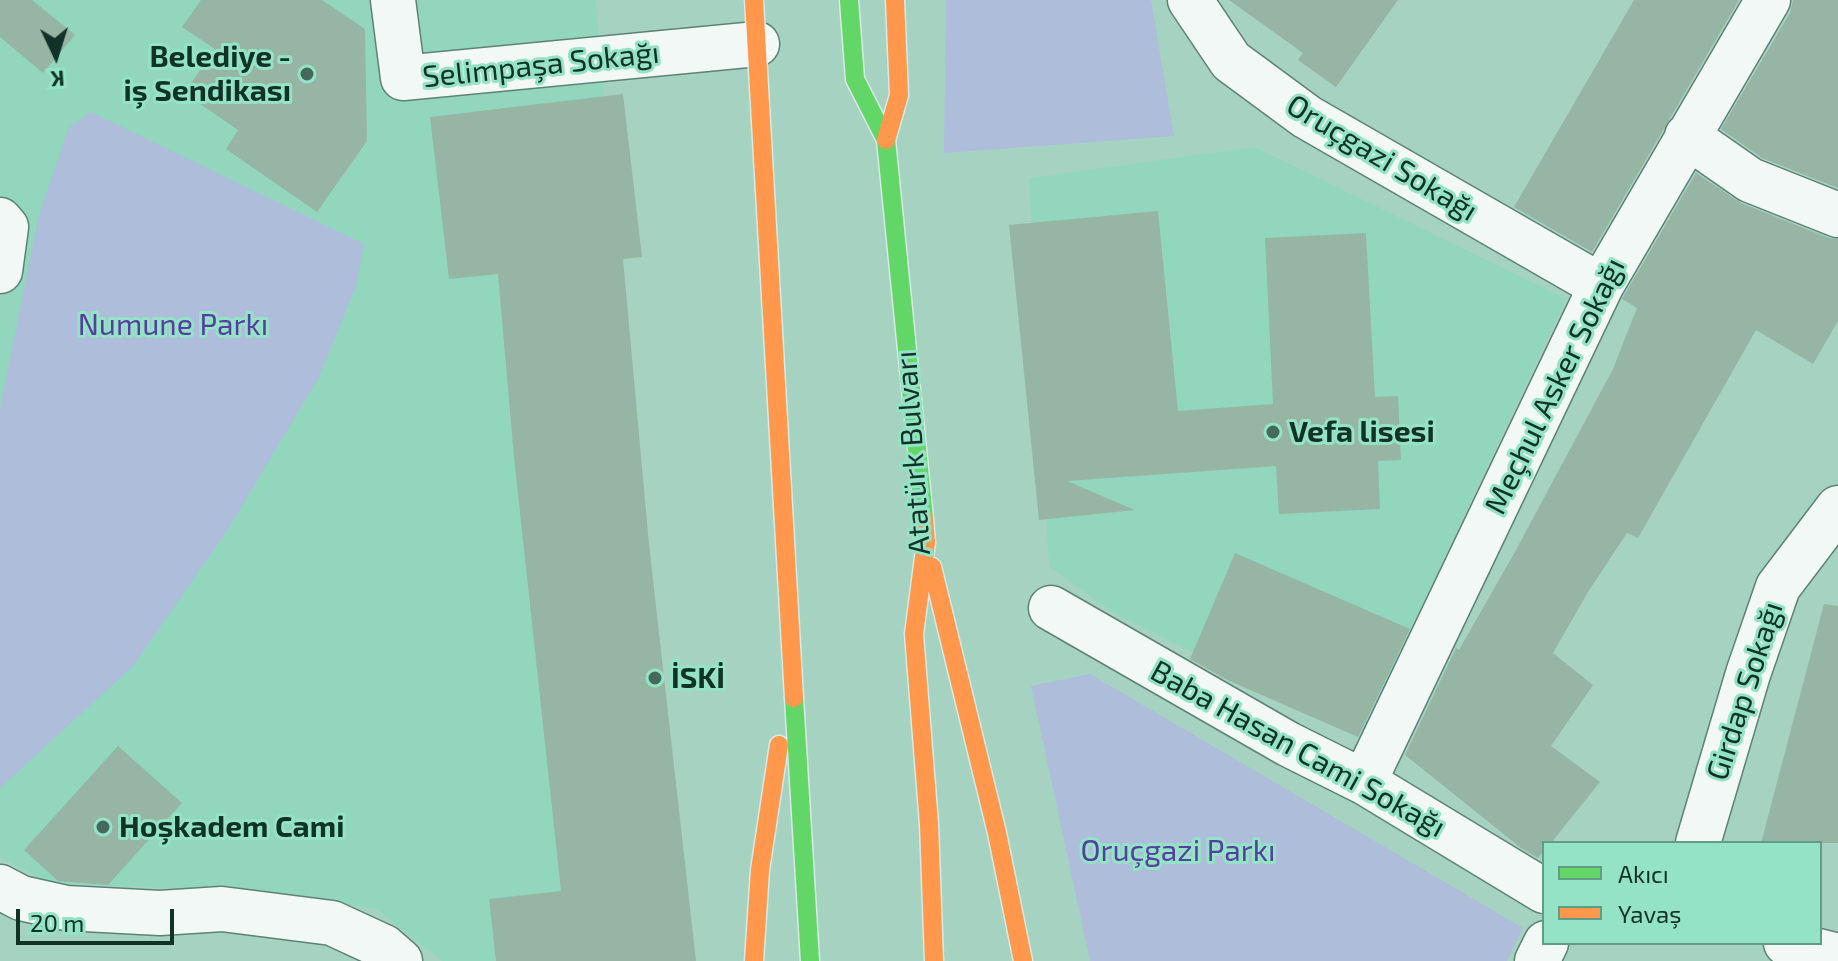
<!DOCTYPE html>
<html>
<head>
<meta charset="utf-8">
<style>
  body { margin:0 }
  #map { position:relative; width:1838px; height:961px; overflow:hidden; background:#a6d2c2; font-family:"Exo 2",sans-serif }
  canvas { display:block }
  .legend { position:absolute; left:1542px; top:841px; width:280px; height:104px; box-sizing:border-box; background:#95e3c6; border:2px solid #609c86; margin:0; padding:10px 14px; list-style:none; font-size:24px; color:#113227 }
  .legend li { display:flex; align-items:center; gap:16px; height:40px }
  .legend b { width:40px; border:2px solid #609c86 }
  .north { position:absolute; left:16px; top:16px; width:80px; height:80px; -webkit-text-stroke:6px #95e3c6; paint-order:stroke; rotate:176deg; font-size:22px; font-weight:700; line-height:32px; text-align:center; color:#113227 }
  .north::after { content:''; display:block; margin:auto; width:28px; height:36px; background:#113227; clip-path:polygon(50% 0,100% 100%,50% 72%,0 100%) }
  .scale { position:absolute; left:16px; top:909px; width:158px; height:36px; box-sizing:border-box; border:4px solid #113227; border-top:0; padding-left:10px; font-size:24px; line-height:28px; white-space:nowrap; color:#113227; -webkit-text-stroke:6px #95e3c6; paint-order:stroke }
</style>
</head>
<body>
<div id="map">
<canvas width="1838" height="961"></canvas>
<ul class="legend">
<li><b style="height:10px;background:#63d668"></b>Akıcı</li>
<li><b style="height:10px;background:#ff974d"></b>Yavaş</li>
</ul>
<div class="north">K</div>
<div class="scale">20 m</div>
</div>
<script>
const ctx = document.querySelector('canvas').getContext('2d');
ctx.lineJoin = 'round';
function fill(path, color) {
  ctx.fillStyle = color;
  ctx.fill(path, 'evenodd');
}
function stroke(path, color, width, dash) {
  ctx.strokeStyle = color;
  ctx.lineWidth = width;
  ctx.lineCap = dash ? 'butt' : 'round';
  ctx.setLineDash(dash || []);
  ctx.stroke(path);
}
function drawText(font, color, halo, rows, align = 'center') {
  ctx.font = font + ' "Exo 2",sans-serif';
  ctx.lineWidth = 6;
  ctx.setLineDash([]);
  ctx.textBaseline = 'middle';
  ctx.strokeStyle = halo;
  ctx.fillStyle = color;
  for (const [text, x, y, turn = 0] of rows) {
    ctx.save();
    ctx.translate(x, y);
    ctx.rotate((+turn || 0) * Math.PI / 180);
    ctx.textAlign = isNaN(turn) ? turn : align;
    if (halo) ctx.strokeText(text, 0, 0);
    ctx.fillText(text, 0, 0);
    ctx.restore();
  }
}
fill(new Path2D(`
  M0,0H596L671,961H442L376,909L263,892L49,883L0,857Z
  M1255,147L1566,299L1360,736L1114,613L1049,566L1029,178Z`), '#92d6be');
fill(new Path2D(`
  M946,0H1151L1174,136L944,153Z
  M91,112L364,244L356,286L319,377L227,531L133,666L0,788V408L39,215L69,127Z
  M1090,674L1523,928L1507,961H1090L1031,686Z`), '#adbdda');
fill(new Path2D(`
  M0,0H32L75,35L43,73L0,37Z
  M201,0H322L365,29L367,141L317,212L226,149L238,130L184,93L215,49L182,27Z
  M1229,0H1398L1336,87L1298,60L1303,53Z
  M1634,0H1739L1592,252L1514,207Z
  M1793,0H1838V188L1762,158L1721,129L1790,13Z
  M623,94L642,257L623,259L649,544L696,961H496L489,899L561,891L514,457L498,274L449,279L430,117Z
  M1696,173L1741,203L1829,238L1838,239V321L1813,364L1756,330L1638,538L1627,533L1588,592L1553,653L1593,685L1551,746L1600,782L1551,843H1544V851L1538,858L1521,848L1405,755L1456,648L1459,650L1516,550L1613,369L1637,308L1622,299Z
  M1158,211L1178,411L1273,404L1265,238L1366,233L1375,397L1398,396L1401,460L1378,461L1380,509L1279,514L1276,466L1067,481L1135,510L1039,520L1009,225Z
  M1235,553L1410,629L1358,737L1225,679L1190,659Z
  M1824,604L1838,606V843H1761Z
  M118,746L182,803L108,885L58,881L24,850Z`), '#97b5a5');
const street = new Path2D(`
  M393,0L403,78L757,44
  M1190,0L1231,61L1307,117L1601,286
  M1687,136L1750,180L1838,215
  M0,220L6,227L0,271
  M1051,608L1288,744L1364,782L1544,891
  M1364,782L1601,286L1768,0
  M1698,843L1748,674L1778,587L1838,508
  M0,887L21,898L66,908L160,913L222,909L332,923L384,947L400,961
  M1786,943L1838,956
  M1537,961L1546,943`);
const fast = new Path2D(`
  M849,0L855,79L886,140L924,519
  M794,698L810,961`);
const slow = new Path2D(`
  M754,0L794,698
  M886,140L899,95L895,0
  M924,519L926,542L914,634L929,824L934,961
  M932,567L997,833L1023,961
  M754,961L760,870L779,745`);
stroke(street, '#5d8377', 47);
stroke(fast, '#d7ebe4', 21);
stroke(slow, '#d7ebe4', 21);
stroke(street, '#f2f8f6', 44);
stroke(fast, '#63d668', 18);
stroke(slow, '#ff974d', 18);
for (const [x, y, r, color] of [
  [307,74,8,"#456a5d"],
  [1273,432,8,"#456a5d"],
  [655,678,8,"#456a5d"],
  [103,827,8,"#456a5d"]
]) {
  const dot = new Path2D();
  dot.arc(x, y, r, 0, 2 * Math.PI);
  ctx.fillStyle = color;
  ctx.fill(dot);
  stroke(dot, '#95e3c6', 3);
}
drawText('bold 30px', '#113227', '#95e3c6', [
  ["Belediye -",291,57,"right"],
  ["iş Sendikası",291,91,"right"],
  ["Vefa lisesi",1289,432],
  ["İSKİ",671,678],
  ["Hoşkadem Cami",119,827]
], 'left');
drawText('30px', '#113227', '#95e3c6', [
  ["Selimpaşa Sokağı",541,65,-6],
  ["Oruçgazi Sokağı",1382,158,31],
  ["Meçhul Asker Sokağı",1555,386,-64],
  ["Atatürk Bulvarı",913,453,-94],
  ["Girdap Sokağı",1745,691,-72],
  ["Baba Hasan Cami Sokağı",1298,749,29]
]);
drawText('30px', '#5540a0', '#95e3c6', [
  ["Numune Parkı",173,325],
  ["Oruçgazi Parkı",1178,851]
]);
</script>
</body>
</html>
